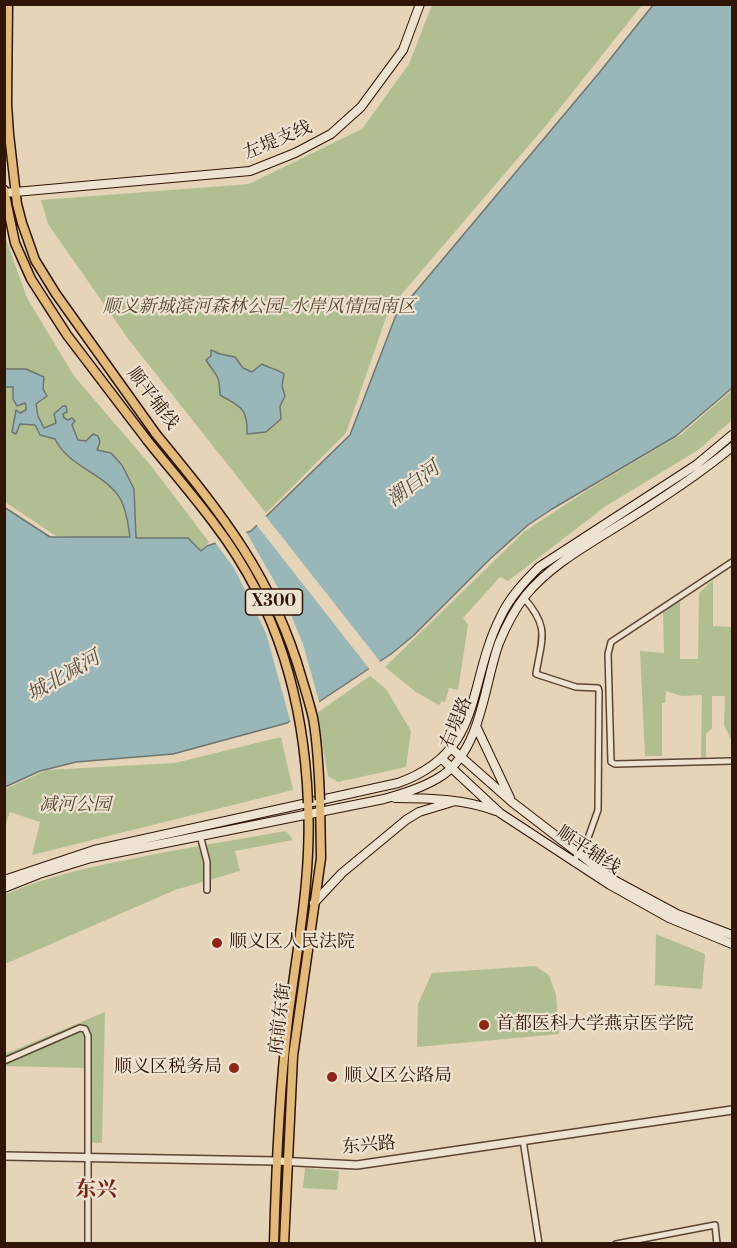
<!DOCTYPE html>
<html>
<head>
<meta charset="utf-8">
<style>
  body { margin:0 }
  #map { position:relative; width:737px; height:1248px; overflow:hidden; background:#e5d4b7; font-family:"Libre Bodoni",serif }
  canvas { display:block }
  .frame { position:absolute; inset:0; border:6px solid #301405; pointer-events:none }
</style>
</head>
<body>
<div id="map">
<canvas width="737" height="1248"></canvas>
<div class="frame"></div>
</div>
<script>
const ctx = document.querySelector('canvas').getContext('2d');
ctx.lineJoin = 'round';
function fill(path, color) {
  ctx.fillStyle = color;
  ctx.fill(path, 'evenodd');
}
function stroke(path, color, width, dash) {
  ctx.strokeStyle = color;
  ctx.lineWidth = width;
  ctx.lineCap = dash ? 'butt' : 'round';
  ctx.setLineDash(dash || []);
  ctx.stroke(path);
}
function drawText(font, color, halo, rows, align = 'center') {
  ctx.font = font + ' "Libre Bodoni","Noto Serif SC",serif';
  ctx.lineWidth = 4.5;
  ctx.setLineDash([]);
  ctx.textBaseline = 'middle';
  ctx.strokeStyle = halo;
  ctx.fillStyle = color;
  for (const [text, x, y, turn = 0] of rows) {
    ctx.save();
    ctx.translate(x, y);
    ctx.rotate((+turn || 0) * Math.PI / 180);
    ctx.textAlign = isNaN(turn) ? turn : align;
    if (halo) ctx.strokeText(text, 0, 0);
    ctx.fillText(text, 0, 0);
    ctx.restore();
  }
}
fill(new Path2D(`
  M432,5H642L548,123L389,309L346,433L266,513L129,340L48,224L41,200L249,184L362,129L409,64Z
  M4,234L27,298L74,376L152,467L209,542L201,551L118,539L56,536L5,502Z
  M732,390V420L698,450L606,506L508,581L500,577L463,618L468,625L458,690L449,688L445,702L442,701L439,705L416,692L385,667L525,531L591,488L682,434Z
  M713,580V626L732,627V742L724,725L725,696H712V728L706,734V757L701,759L702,695L682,696L666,691L665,703H662V756H645L640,651L664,653L663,611L680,600V659H698L699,593Z
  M370,676L386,689L411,731L406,767L338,782L328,776L317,713Z
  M281,737L293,790L32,855L40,822L10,812L5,826V789L47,770L175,763Z
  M286,831L293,840L235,851L240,871L175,890L5,964L4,895C45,877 89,867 132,859C183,848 235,840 286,831Z
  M656,934L705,954L702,989L655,985Z
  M535,966L549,975L556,995L559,1034L417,1047L418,1004L432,973Z
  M105,1012L102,1143L84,1142V1068L5,1066V1054Z
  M305,1168L339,1171L337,1190L303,1188Z`), '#b0be92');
const water = new Path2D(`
  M653,5H732V388L676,436L552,509L528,525L490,559L413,636L391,654L287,723L173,754L76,762L40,771L5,787L4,507L50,537H130C128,524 127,512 121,500C106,473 69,468 55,439L40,435L35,425L20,424L16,434L12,432L16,410L20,413L26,410V406L25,403L17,406L13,399V387H5V369H26L44,377L43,389L47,396L36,404L38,416L44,428L56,423L54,414L63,406H66L67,412L63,414L64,418L68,420L72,418L75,421L72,425L78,440L86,441L93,434L98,436L100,442L97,450L111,453L122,465L134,489L136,538H188L201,551L207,546L251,531L350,435L396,315L599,73Z
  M211,350L220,354L235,357L243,368L252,372L262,364C269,368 277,369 284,374L282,386L285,396L280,406L281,419L266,432L247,434C248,407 240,407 220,395C219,372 217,378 206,360L211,356Z`);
fill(water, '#99b6b8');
stroke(water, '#6f7570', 1.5);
fill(new Path2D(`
  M264,514L382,664L371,671L255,523Z
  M245,530L284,598L303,644L320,705L291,724L266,633L234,568L214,541Z`), '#e5d4b7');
const minor = new Path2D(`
  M732,562L611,642L608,654L611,762L615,764L732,761
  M524,598C550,628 542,637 536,674L576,687L598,688L599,691L598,810L588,838L573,862
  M200,835L207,862V890
  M4,1061L80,1028L85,1029L88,1036V1244
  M523,1140L539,1244
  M616,1244L715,1225L717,1244`);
const tertiary = new Path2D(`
  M4,1156L277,1161L357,1165L732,1110`);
const secondary = new Path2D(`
  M4,193L250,171L295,153L331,134L361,107L403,50L420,4
  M476,726L510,798
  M451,748L512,802L612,879L677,914L732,935
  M442,759L500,813L610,885L669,918L732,944
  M395,798C428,798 465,799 496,811
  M4,880L94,850L398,783C485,752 466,686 500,618C509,598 524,582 539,567L696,465L732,435
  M4,888L39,874L91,858L384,799C405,793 425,787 443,775C482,747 484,684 499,643C506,626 514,610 526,595C550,566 584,547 616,527C657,502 696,477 732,447
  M314,903L342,873L406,820L419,812L452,802`);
const primary = new Path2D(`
  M8,4L7,104L9,134L17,204L22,223L35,260L56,294L156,434
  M4,190L15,243L31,279L67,335L147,440
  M274,1244C276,1169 279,1094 288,1020C297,949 312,875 308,803
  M284,1244L293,1056L321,858L320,800`);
stroke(minor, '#5d4432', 8);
stroke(tertiary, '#5d4432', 10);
stroke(secondary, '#301405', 10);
stroke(primary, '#301405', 11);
stroke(minor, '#eee3d0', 5);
stroke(tertiary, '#eee3d0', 7);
stroke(secondary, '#eee3d0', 8);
stroke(primary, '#e2ba7c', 8);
const primaryBridge = new Path2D(`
  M156,434C222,514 273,577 302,679C306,692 310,705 313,718C318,745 319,773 320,800
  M147,440C170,469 194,496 216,526C278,608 304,701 308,803`);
stroke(primaryBridge, '#301405', 11, []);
stroke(primaryBridge, '#e2ba7c', 8);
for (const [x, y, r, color] of [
  [217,943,6,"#8f2418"],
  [484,1025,6,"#8f2418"],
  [234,1068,6,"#8f2418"],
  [332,1077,6,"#8f2418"]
]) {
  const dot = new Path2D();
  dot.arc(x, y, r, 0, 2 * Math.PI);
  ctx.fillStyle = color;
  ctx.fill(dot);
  stroke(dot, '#eee3d0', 2);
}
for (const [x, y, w] of [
  [274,602,57]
]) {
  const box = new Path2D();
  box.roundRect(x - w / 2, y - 13, w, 26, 4.5);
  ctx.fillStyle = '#eee3d0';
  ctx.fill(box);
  stroke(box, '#301405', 1.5);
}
drawText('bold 16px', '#301405', null, [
  ["X300",274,602]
]);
drawText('18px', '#301405', '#eee3d0', [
  ["左堤支线",278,141,-23],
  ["顺平辅线",152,399,53],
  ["右堤路",457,723,-67],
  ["顺平辅线",588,851,33],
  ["府前东街",281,1019,-83],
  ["东兴路",369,1146,-5]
]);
drawText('italic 18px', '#56472f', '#eee3d0', [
  ["顺义新城滨河森林公园-水岸风情园南区",259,308],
  ["减河公园",75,806]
]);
drawText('18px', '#301405', '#eee3d0', [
  ["顺义区人民法院",229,943],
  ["首都医科大学燕京医学院",496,1025],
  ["顺义区税务局",222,1068,"right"],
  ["顺义区公路局",344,1077]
], 'left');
drawText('italic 20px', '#554d44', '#eee3d0', [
  ["潮白河",414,485,-37],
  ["城北减河",64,677,-30]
]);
drawText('bold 21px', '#7a1f14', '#eee3d0', [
  ["东兴",96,1191]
]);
</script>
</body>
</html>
